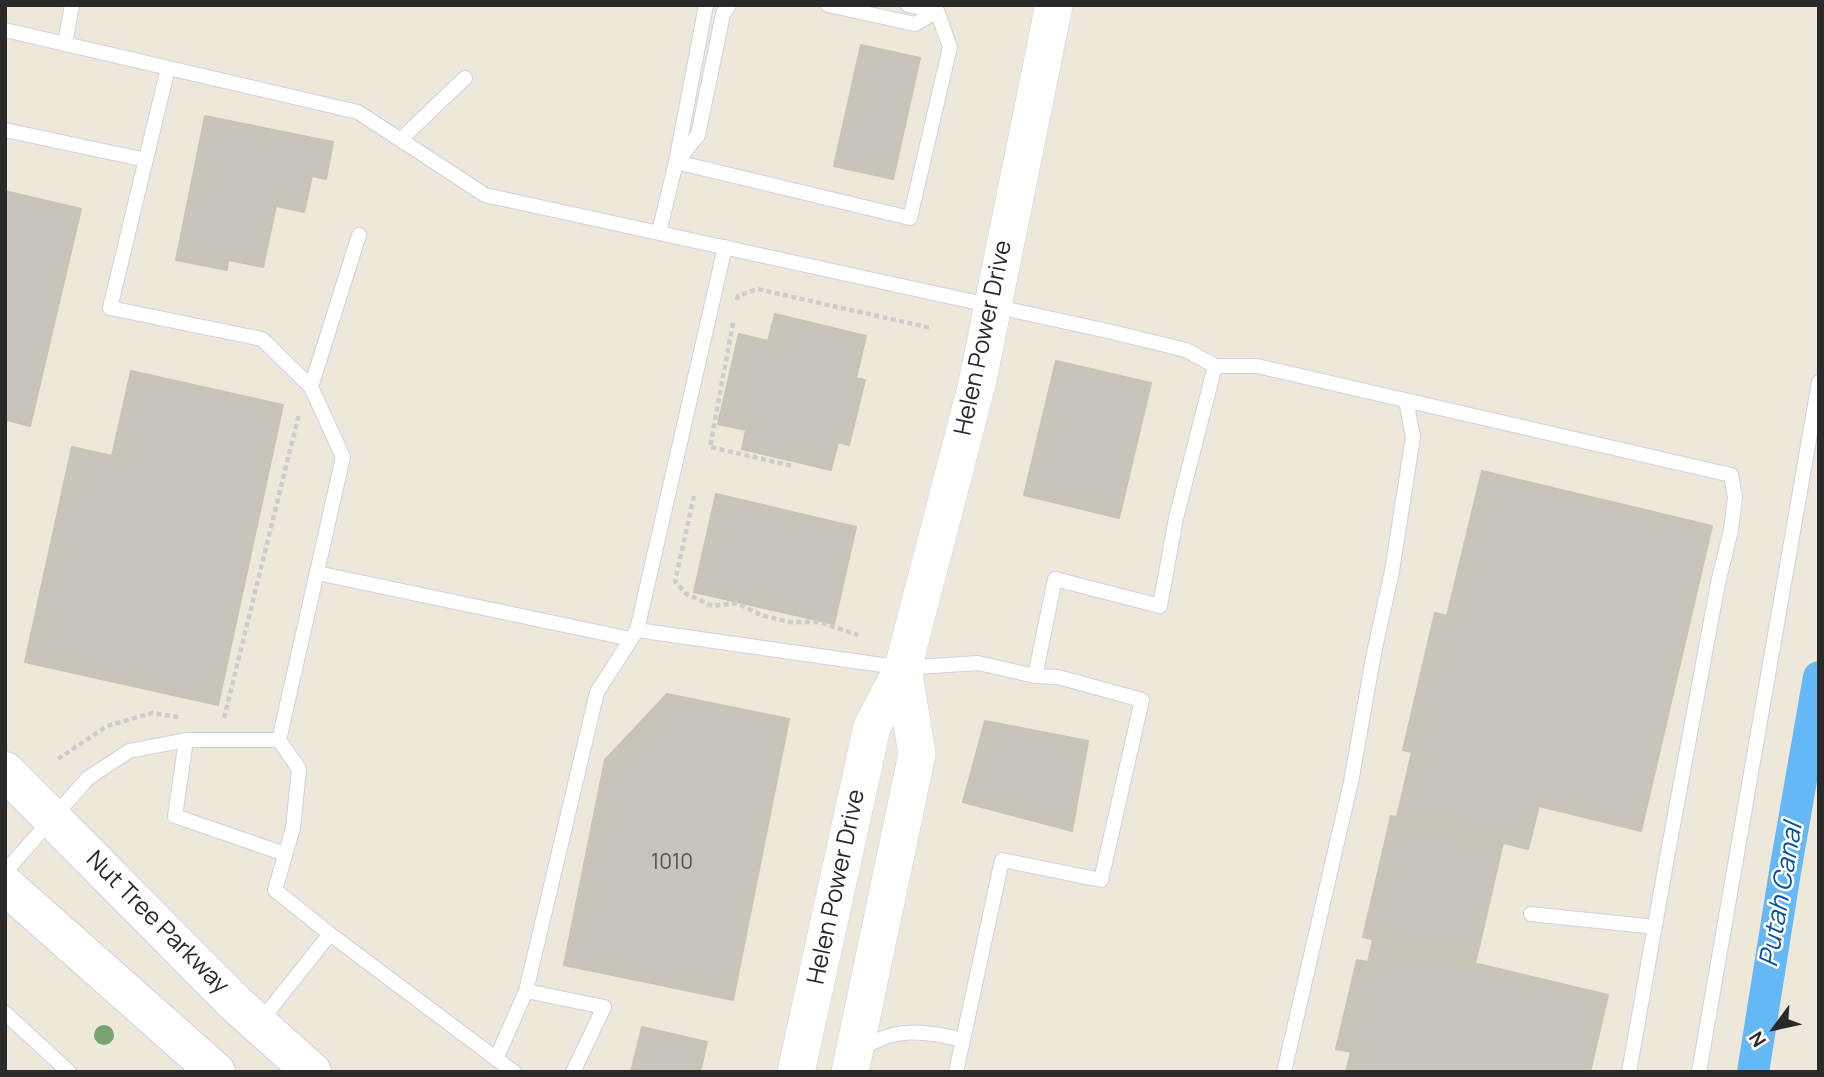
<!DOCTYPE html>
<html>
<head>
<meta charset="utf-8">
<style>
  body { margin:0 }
  #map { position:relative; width:1824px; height:1077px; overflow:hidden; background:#ede8da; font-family:Manrope,sans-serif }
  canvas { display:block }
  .frame { position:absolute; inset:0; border:7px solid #292929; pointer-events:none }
  .north { position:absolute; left:1740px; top:993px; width:70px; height:70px; -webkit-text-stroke:5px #fff; paint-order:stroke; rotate:237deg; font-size:19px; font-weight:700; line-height:28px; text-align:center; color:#292929 }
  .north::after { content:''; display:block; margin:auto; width:24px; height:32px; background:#292929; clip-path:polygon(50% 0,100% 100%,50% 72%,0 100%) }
</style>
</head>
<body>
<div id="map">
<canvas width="1824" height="1077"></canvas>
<div class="frame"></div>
<div class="north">N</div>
</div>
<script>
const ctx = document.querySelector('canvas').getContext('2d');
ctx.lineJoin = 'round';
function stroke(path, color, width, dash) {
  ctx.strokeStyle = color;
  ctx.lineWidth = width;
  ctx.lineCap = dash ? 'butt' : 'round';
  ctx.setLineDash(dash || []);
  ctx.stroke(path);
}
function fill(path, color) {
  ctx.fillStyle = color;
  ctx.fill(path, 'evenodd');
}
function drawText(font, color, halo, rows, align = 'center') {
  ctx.font = font + ' Manrope,sans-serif';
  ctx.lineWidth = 5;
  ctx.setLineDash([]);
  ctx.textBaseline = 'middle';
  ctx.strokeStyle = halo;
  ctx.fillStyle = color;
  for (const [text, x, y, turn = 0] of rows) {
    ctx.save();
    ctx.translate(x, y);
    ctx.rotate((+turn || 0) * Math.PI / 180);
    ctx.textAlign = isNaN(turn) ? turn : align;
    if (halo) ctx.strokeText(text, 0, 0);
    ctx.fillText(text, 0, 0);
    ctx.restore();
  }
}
stroke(new Path2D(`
  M1753,1072L1785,872L1819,677`), '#65b8f6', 32);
const building = new Path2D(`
  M861,45L920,58L893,179L834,166Z
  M205,116L333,142L326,179L312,176L304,212L276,206L263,267L228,260L227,270L176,260Z
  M5,191L81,209L30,426L7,420L5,427Z
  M775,314L866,336L856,378L865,380L849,445L838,442L831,470L742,449L746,430L718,424L739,334L768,341Z
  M1056,361L1151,383L1119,518L1024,495Z
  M131,371L283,405L218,705L25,662L72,447L112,456Z
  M1482,471L1712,526L1641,831L1539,806L1528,849L1397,817L1412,752L1403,750L1435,613L1447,616Z
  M716,494L856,527L834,624L694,592Z
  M667,694L789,719L733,1000L564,965L605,760Z
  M985,721L1088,741L1072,831L963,802Z
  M1391,816L1503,843L1475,964L1363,937Z
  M1373,939L1608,995L1590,1072L1346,1071L1351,1052L1336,1049L1357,960L1368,962Z
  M642,1027L707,1042L700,1072H631Z`);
fill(building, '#c8c4ba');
stroke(building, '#c8c4b4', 2);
const service = new Path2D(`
  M828,5L915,24L937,11
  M908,5L937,11
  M5,30L358,112L485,195L1112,332L1186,350L1215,366H1257L1731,475L1735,497L1731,530L1718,583L1668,852L1629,1072
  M65,44L72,5
  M168,68L110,308L262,339L311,387
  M5,130L146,160
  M400,140L465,78
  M677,161L698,135L723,14L729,5
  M676,162L910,218L950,47L937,11
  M659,232L676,162L706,5
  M317,573L631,639
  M637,630L725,247
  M186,740L175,816L285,854
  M279,740L299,769L293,828L275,890L330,934
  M5,872L88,778L129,751L186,740H279L343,457L311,387L359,235
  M1531,914L1655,927
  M5,1013L69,1072
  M259,1023L330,934L514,1072
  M861,1050C893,1026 927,1031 963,1040
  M496,1059L526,991
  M573,1072L604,1007L526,991L597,692L637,630L903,668L978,663L1035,676
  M956,1072L1002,860L1101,880L1142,700L1058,677L1035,676L1055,579L1160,606L1176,518L1215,366
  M1284,1072L1351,782L1374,653L1392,571L1413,437L1406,400
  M1699,1072L1819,382`);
const tertiary = new Path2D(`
  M796,1072L872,727L903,668L977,384L1054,5
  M850,1072L917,754L903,668`);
const secondary = new Path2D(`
  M5,771L235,1003L312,1072
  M5,885L216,1072`);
stroke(service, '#cfd0e3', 16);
stroke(tertiary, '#cfd0e3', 38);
stroke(secondary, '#cfd0e3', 40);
stroke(new Path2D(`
  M737,300L738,296L757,289L931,328
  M733,323L710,447L793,466
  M694,496L675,581L685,593L712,606L737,603L761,615L789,622H820L858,635
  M224,718L299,414
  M58,759L107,726L152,713L178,717`), '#ccc', 4.5, [5, 3.5]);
stroke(service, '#fff', 14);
stroke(tertiary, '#fff', 37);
stroke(secondary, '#fff', 38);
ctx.fillStyle = '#78a36e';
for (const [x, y] of [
  [104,1035]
]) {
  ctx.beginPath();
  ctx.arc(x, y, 10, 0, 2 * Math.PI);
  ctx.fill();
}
drawText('21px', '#51504d', null, [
  ["1010",672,863]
]);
drawText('24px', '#292929', '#fff', [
  ["Helen Power Drive",984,338,-78],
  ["Helen Power Drive",837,887,-78],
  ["Nut Tree Parkway",157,923,45]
]);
drawText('italic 26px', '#0452a2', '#fff', [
  ["Putah Canal",1782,895,-80]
]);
</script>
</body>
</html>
